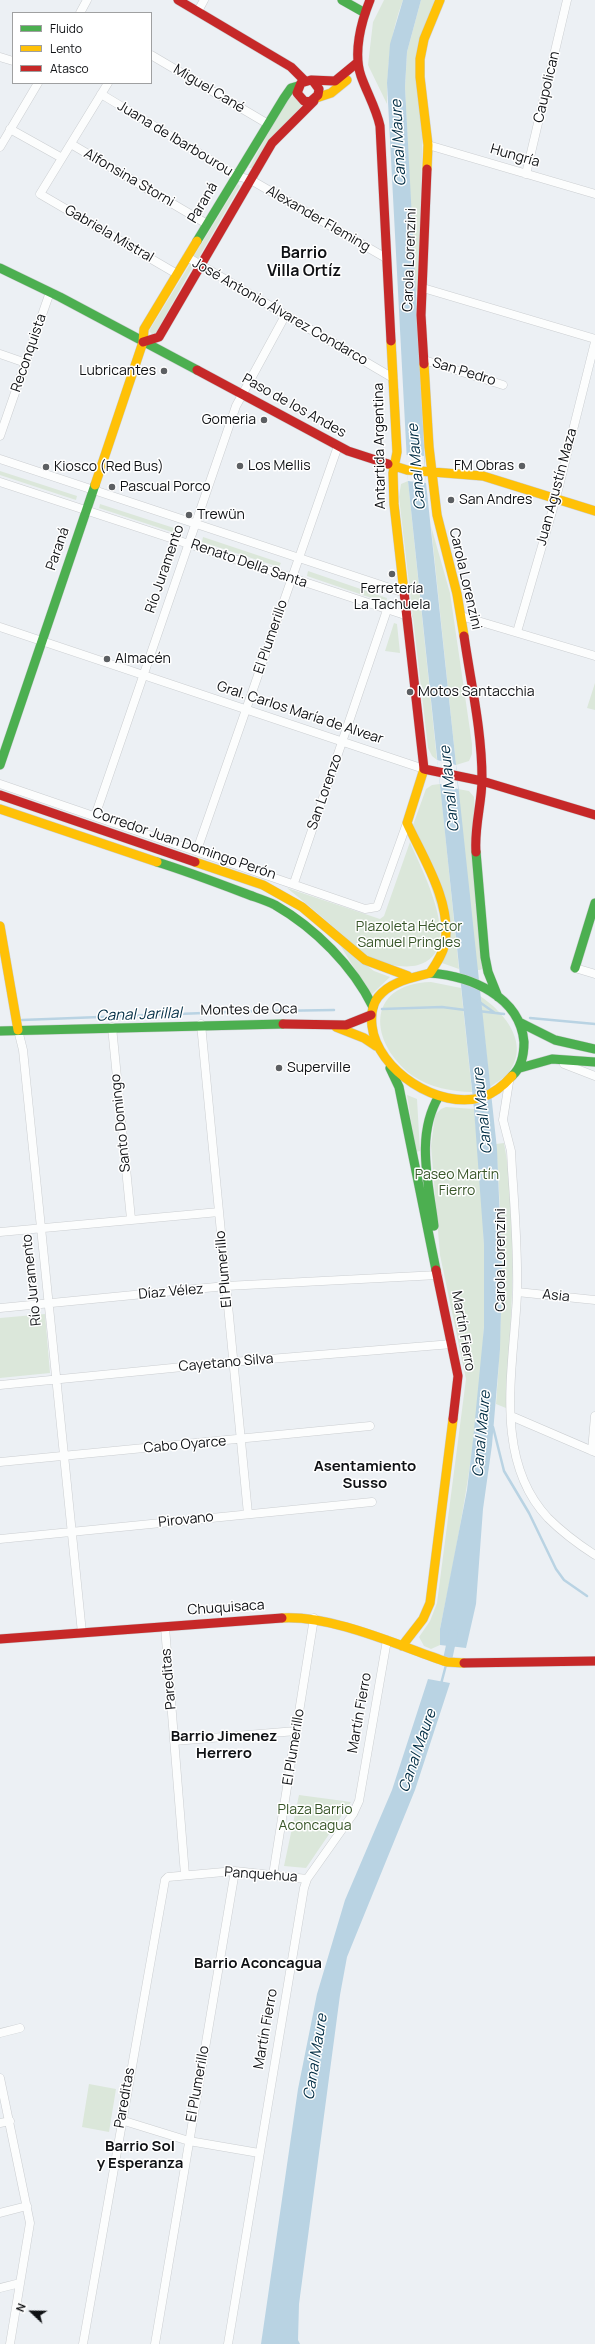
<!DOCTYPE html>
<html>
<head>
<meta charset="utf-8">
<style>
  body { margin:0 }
  #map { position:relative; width:595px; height:2344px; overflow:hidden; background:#ecf0f4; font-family:Manrope,sans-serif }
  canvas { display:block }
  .legend { position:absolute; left:12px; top:12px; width:140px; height:72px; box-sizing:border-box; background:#fff; border:1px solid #9fa0a1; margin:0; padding:5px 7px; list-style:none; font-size:12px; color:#0f1114 }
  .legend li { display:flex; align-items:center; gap:8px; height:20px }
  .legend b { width:20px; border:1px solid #9fa0a1 }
  .north { position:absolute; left:12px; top:2292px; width:40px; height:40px; -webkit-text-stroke:3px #fff; paint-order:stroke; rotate:292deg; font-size:11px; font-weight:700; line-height:16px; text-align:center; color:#0f1114 }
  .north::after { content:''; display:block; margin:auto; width:14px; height:18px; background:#0f1114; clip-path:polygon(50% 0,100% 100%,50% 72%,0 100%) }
</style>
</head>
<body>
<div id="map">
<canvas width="595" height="2344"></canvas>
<ul class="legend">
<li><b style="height:5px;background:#4caf50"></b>Fluido</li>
<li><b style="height:5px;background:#ffc107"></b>Lento</li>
<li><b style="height:5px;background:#c62828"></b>Atasco</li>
</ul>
<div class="north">N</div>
</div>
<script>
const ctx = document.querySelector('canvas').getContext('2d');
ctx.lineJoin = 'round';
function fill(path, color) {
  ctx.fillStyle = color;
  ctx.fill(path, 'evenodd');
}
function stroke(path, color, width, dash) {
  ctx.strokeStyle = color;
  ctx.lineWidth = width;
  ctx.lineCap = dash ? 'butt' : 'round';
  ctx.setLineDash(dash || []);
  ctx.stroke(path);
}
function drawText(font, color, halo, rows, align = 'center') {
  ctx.font = font + ' Manrope,sans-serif';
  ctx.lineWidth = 3;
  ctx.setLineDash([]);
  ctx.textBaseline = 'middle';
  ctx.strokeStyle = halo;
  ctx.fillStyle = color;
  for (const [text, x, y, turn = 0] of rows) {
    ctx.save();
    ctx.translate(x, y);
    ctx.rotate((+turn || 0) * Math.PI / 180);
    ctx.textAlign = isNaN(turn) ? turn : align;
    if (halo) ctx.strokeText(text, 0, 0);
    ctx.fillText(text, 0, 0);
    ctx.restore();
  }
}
fill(new Path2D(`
  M384,0H403C390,34 387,67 387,104L368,65L373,22Z
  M421,0H435L426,22L418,288L415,295L405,87L407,52Z
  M293,96L302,105L252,168H249L287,99Z
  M238,184L240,186L198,259L195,258L194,256Z
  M190,264L193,266L156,333L152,334L149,331Z
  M0,471L77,496L76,500L0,475Z
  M408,481L437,760L432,756L428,748L399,497L401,484Z
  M100,504L177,529L175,533L99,508Z
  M431,526L450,593L472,744V754L469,761L456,765Z
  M203,537L281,563L279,567L202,542Z
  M308,571L387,598L386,603L307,576Z
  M394,623L397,624L400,653L385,651Z
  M595,683V710L587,708Z
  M440,784L459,969L442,963L449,946L413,825L426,789L432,785Z
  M458,789L469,791L474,797L482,969L480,970H477Z
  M410,842C421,869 467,952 418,965C403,969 382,964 368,956C360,952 352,943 345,937C326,920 307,904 287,888L380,919L384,916Z
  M340,945L374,971L390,977L371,995Z
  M431,982L461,988L472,1092C453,1092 429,1087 413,1076C369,1044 364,984 431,982Z
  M480,996C503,1011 531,1043 509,1072C505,1078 496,1082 490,1087Z
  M407,1095L417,1099L420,1151L416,1152Z
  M446,1107L474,1109C481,1181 487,1254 484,1326C479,1429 461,1529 440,1629V1645L431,1649L424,1646L419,1637L430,1621L437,1603L466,1379L440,1255L431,1146L435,1115L441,1109Z
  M504,1143C520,1226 510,1324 506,1408L496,1404C503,1317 503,1231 496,1144Z
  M45,1314L50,1373L0,1378V1318Z
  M299,1795L351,1802L306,1868L284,1866Z
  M89,2084L116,2089L109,2132L82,2127Z`), '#dbe7da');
fill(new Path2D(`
  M403,0H421L407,52L405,87L426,483L497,1149L502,1270L500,1349L492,1445L483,1509L476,1604L466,1648L440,1645V1629L467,1490L473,1440L484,1327V1245L474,1109L408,481L387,83L390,44Z
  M428,1679L450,1683L415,1790L347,1957L340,1995L299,2304L298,2340L300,2344H261L298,2089L317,1994L345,1900L392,1790Z`), '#b9d3e3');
fill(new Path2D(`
  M406,455L424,456L426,483L408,481Z
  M437,760L456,765L458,789L440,784Z`), '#ecf0f4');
stroke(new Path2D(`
  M478,1001L495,1013
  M382,1009L442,1007L465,1010
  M273,1011L334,1010
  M478,1011L504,1014
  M530,1018L595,1024
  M22,1020L256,1011
  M493,1427L504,1471L529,1513L556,1569L564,1580L587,1596
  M441,1684L446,1665`), '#b9d3e3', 2.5);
stroke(new Path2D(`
  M447,1662L453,1634`), '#b9d3e3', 9);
const street = new Path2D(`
  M198,11L204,0
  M80,13L87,0
  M151,55L268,124
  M0,57L13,61
  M108,83L40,194L177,274
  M101,94L237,176L251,180L386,258
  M10,129L62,158
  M71,144L207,224
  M428,145L595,194
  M0,147L38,83
  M526,174L567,0
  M187,257L393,378
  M423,288L595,339
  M0,354L26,363
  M424,360L503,385
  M0,436L50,292
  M0,459L405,593
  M0,482L408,616
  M461,616L595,656
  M0,627L424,769
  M517,632L556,498L595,342
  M0,784L365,909L377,907L407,823
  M95,816L236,406L285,316
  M197,850L338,446
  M294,883L387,610
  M575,968L595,974
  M201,1024L248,1514
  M112,1027L131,1219
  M18,1030L23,1050L82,1633
  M564,1064L595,1076
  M509,1082L503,1120L511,1151L512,1170C515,1211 518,1253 517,1294C514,1366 492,1459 548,1518C562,1532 578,1544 595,1555
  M0,1232L219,1212
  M517,1292L595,1300
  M0,1308L226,1286L438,1275
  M0,1385L233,1362L452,1344
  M511,1416L595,1452
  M592,1451L595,1416
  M0,1462L370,1426
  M0,1539L372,1502
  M165,1627L185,1875
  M174,1741L296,1731
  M273,1875L314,1618
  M0,2033L20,2028
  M0,2078L30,2223L10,2344
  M121,2120L189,2141L259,2153
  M0,2123L10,2121
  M0,2213L27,2206
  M0,2288L20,2283
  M83,2344L165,1880L168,1877L235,1871L307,1879
  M155,2344L235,1871
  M228,2344L304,1888L307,1879L353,1814L359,1801L387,1640`);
const fast = new Path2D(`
  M342,0L365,13
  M197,241L284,98L291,88L298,86
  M0,268L60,297L197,370
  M0,765L95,485
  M476,852L485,957L488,972L498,997
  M157,862C186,871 215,882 244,893C254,897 265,900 275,905C315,928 353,966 373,1007
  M575,968L595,903
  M430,973C470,976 520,996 524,1042C524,1054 521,1068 512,1076
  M519,1022L555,1040L595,1049
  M0,1031L283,1024
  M390,1068L399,1087L436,1270
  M520,1068L552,1059L595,1062
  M434,1226C429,1183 415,1136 439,1096`);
const slow = new Path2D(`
  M316,98L331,93L347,80
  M427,169L428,145L420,77V59L424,39L440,0
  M391,341L397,452L393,473L394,504L404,592
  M424,364L429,447L437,515L457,594L464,636
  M388,464L407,470L483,476L595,511
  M95,485L143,342L144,329L197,241
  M424,769L407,823C423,858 452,902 445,943C443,954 436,964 430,973
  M0,809L157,862
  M195,862L263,885L302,907L365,960L408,976
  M0,926L18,1030
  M430,973C412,978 391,981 378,997C372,1005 371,1017 372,1026C377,1070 439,1111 483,1097C494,1093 504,1085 512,1076
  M336,1027L364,1038L376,1046
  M282,1618C333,1615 399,1646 447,1662L464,1663
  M402,1646L423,1619L430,1603L453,1419`);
const jam = new Path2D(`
  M178,0L291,67L304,80
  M370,0C361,22 353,53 361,76C367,93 376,108 380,126L391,341
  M313,81L319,89L318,95L310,102L304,101L297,93L301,83L311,80L335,81L358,62
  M143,342L159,337L272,143L314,101
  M424,364L421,315L427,169
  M197,370L348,451L388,464
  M404,592L424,769
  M464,636C471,684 482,731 482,779C482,803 474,827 476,852
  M424,769L482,781L595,815
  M0,795L195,862
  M283,1024L346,1025L371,1015
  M436,1270L458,1376L453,1419
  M0,1639L282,1618
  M464,1663L595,1661`);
stroke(street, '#cbced1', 9);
stroke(fast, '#cbced1', 10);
stroke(slow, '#cbced1', 10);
stroke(jam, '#cbced1', 10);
stroke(street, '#fcfdfd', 8);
stroke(fast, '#4caf50', 9);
stroke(slow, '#ffc107', 9);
stroke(jam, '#c62828', 9);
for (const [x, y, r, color] of [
  [164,371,4,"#5c5f62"],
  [264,420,4,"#5c5f62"],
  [240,466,4,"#5c5f62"],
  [522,466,4,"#5c5f62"],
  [46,467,4,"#5c5f62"],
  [112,487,4,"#5c5f62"],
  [451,500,4,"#5c5f62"],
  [189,515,4,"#5c5f62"],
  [392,574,4,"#5c5f62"],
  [107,659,4,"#5c5f62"],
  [410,692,4,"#5c5f62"],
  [279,1068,4,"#5c5f62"]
]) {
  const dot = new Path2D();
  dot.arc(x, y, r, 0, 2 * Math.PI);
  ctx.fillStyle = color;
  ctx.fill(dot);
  stroke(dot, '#fff', 1.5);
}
drawText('14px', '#0f1114', '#fff', [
  ["Caupolican",547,87,-77],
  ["Miguel Cané",209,89,31],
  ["Juana de Ibarbourou",175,139,31],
  ["Hungría",515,156,16],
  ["Alfonsina Storni",129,178,30],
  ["Paraná",203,203,-59],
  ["Alexander Fleming",318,219,30],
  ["Gabriela Mistral",109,234,30],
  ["Carola Lorenzini",410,260,-88],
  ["José Antonio Álvarez Condarco",280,312,30],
  ["Reconquista",29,353,-71],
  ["San Pedro",464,372,17],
  ["Paso de los Andes",294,406,29],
  ["Antartida Argentina",380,446,-91],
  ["Juan Agustín Maza",557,487,-75],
  ["Paraná",58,549,-71],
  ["Renato Della Santa",249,564,19],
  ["Río Juramento",165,569,-71],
  ["Carola Lorenzini",465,579,77],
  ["El Plumerillo",271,637,-71],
  ["Gral. Carlos María de Alvear",300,713,18],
  ["San Lorenzo",325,792,-71],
  ["Corredor Juan Domingo Perón",184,844,19],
  ["Montes de Oca",249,1010,-1],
  ["Santo Domingo",121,1123,-96],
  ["Carola Lorenzini",501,1260,-90],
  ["El Plumerillo",224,1269,-95],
  ["Río Juramento",32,1280,-96],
  ["Díaz Vélez",171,1292,-5],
  ["Asia",556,1296,6],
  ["Martín Fierro",463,1331,80],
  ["Cayetano Silva",226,1363,-5],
  ["Cabo Oyarce",185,1445,-5],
  ["Pirovano",186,1520,-6],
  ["Chuquisaca",226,1608,-4],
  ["Pareditas",169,1679,-95],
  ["Martín Fierro",360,1713,-80],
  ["El Plumerillo",294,1747,-81],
  ["Panquehua",261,1875,4],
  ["Martín Fierro",266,2029,-80],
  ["El Plumerillo",198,2084,-80],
  ["Pareditas",125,2098,-80]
]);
drawText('14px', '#0f1114', '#fff', [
  ["Lubricantes",156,371,"right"],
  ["Gomeria",256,420,"right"],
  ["Los Mellis",248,466],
  ["FM Obras",514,466,"right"],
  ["Kiosco (Red Bus)",54,467],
  ["Pascual Porco",120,487],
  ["San Andres",459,500],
  ["Trewün",197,515],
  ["Ferretería",392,589,"center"],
  ["La Tachuela",392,605,"center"],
  ["Almacén",115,659],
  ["Motos Santacchia",418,692],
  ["Superville",287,1068]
], 'left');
drawText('14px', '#375528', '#fff', [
  ["Plazoleta Héctor",409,927],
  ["Samuel Pringles",409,943],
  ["Paseo Martín",457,1175],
  ["Fierro",457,1191],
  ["Plaza Barrio",315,1810],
  ["Aconcagua",315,1826]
]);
drawText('italic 15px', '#002d44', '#fff', [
  ["Canal Maure",399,143,-93],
  ["Canal Maure",417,467,-95],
  ["Canal Maure",450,789,-96],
  ["Canal Jarillal",139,1015,-2],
  ["Canal Maure",483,1111,-96],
  ["Canal Maure",482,1434,-85],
  ["Canal Maure",418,1751,-71],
  ["Canal Maure",316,2057,-81]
]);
drawText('bold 15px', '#0f1114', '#fff', [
  ["Asentamiento",365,1467],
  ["Susso",365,1484],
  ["Barrio Jimenez",224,1737],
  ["Herrero",224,1754],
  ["Barrio Aconcagua",258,1964],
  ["Barrio Sol",140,2147],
  ["y Esperanza",140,2164]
]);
drawText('bold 16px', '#0f1114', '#fff', [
  ["Barrio",304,254],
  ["Villa Ortíz",304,272]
]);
</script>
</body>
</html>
